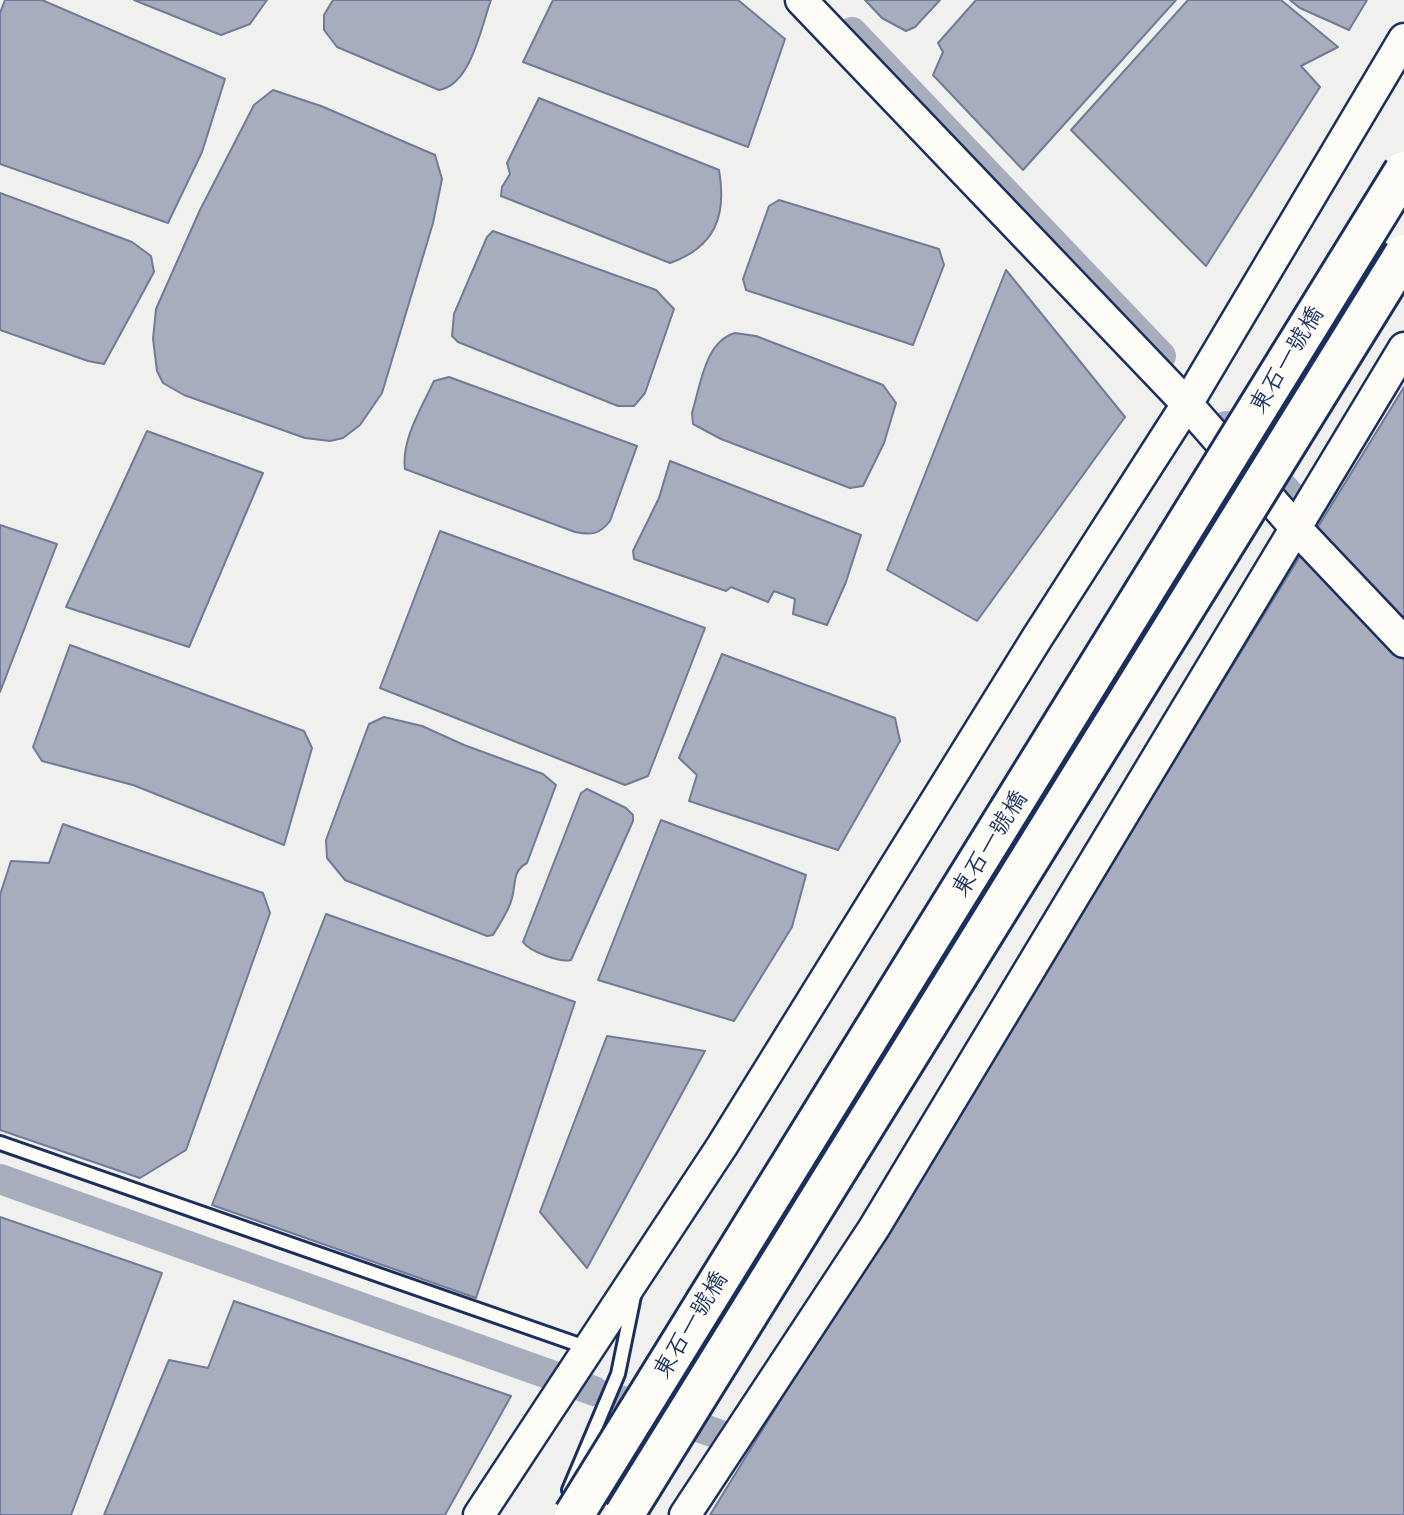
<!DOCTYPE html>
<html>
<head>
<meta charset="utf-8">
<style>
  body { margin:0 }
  canvas { display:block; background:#f0f0ee }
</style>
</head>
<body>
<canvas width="1404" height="1515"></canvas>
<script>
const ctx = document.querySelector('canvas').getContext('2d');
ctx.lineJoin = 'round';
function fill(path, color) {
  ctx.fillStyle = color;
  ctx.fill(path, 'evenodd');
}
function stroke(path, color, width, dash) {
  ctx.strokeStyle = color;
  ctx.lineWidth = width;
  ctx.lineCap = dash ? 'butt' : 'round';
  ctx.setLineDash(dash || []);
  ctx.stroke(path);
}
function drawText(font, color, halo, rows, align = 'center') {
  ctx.font = font + ' "Comic Neue","LXGW WenKai TC",sans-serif';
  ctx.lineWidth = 6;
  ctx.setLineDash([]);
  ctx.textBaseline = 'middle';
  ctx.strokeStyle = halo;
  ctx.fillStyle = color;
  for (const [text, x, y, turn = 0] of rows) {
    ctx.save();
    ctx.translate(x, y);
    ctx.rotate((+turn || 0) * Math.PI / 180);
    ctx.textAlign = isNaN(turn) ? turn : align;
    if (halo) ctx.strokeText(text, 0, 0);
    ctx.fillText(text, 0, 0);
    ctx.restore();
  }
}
const water = new Path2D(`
  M5,0H42L225,79L202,152L168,223L0,164V13Z
  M134,0H267L250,24L221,35Z
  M333,0H491C481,27 471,85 439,90L337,47L324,30V15Z
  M553,0H738L785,39L748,147L523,62Z
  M865,0H940L915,27L906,31L882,18Z
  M976,0H1176L1023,170L933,75L943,52L938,43Z
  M1188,0H1281L1338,47L1301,66L1320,87L1206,266L1071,130Z
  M1290,0H1367L1349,30L1300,8Z
  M273,90L321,106L435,155L442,179L433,223L382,393L360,425L343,438L330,441L305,438L184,395L163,383L157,371L153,339L156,309L200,210L254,105Z
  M539,98L719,170C727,216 715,247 670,263L501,196L502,187L510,174L507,163Z
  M0,193L132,242L151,256L154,272L104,364L88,361L0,330Z
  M779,200L939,249L944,265L913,345L746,290L743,279L769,206Z
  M493,231L656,290L674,309L645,393L634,406H618L458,342L452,336L454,314L487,237Z
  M1006,270L1125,417L977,621L887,570Z
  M735,333L756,336L883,385L896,403L884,443L863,486L850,488L721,439L693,424L692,413C700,387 705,341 735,333Z
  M449,377L637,446L610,521C599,535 591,535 575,532L405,469C401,440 422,407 434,381Z
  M1404,387V1515H710Z
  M147,431L263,473L189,647L66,607Z
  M670,461L861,535L846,582L827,625L793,614L795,599L774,591L768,602L731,587L726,591L634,559L633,551L659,498Z
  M0,525L57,544L0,692Z
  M440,531L705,628L648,776L625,785L380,688Z
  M70,645L304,731L312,748L284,845L133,785L42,761L33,747Z
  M722,654L895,718L900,741L838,850L689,801L697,775L679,758Z
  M384,717L422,726L464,745L543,774L556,785L527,863C512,871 516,884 512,898C509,911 500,923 493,935L487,936L345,880L327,858L326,840L369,724Z
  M587,789L626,808L633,815V821L571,960C560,963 529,951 523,942L581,793Z
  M661,820L806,875L792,927L734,1021L598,980Z
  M63,824L263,893L270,913L186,1150L140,1178L0,1130V895L11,861L49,863Z
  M326,914L575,1002L476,1298L212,1205Z
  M607,1036L705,1051L587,1268L540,1212Z
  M0,1217L162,1273L71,1515H0Z
  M234,1301L511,1396L445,1515H104L169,1360L208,1368Z`);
fill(water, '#a7adbd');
stroke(water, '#6f7b97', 2);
stroke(new Path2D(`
  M852,32L1161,356
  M1226,426L1292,497
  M0,1179L551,1375
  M583,1387L594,1391
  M624,1401L718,1434`), '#a7adbd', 30);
const service = new Path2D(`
  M0,1143L588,1348
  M569,1490L618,1374L634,1296`);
const tertiary = new Path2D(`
  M801,0L1187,404L1294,526L1404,642
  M479,1515L722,1146L1037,638L1187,404L1404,39
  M685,1515L874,1228L1404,348`);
stroke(service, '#1b2f5e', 18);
stroke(tertiary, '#1b2f5e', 35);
stroke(service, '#fdfcf7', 12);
stroke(tertiary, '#fdfcf7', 30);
const trunkBridge = new Path2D(`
  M574,1515L1404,171
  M624,1515L1404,254`);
stroke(trunkBridge, '#1b2f5e', 44, []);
stroke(trunkBridge, '#fdfcf7', 38);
drawText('24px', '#1b2f5e', '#fdfcf7', [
  ["東石一號橋",1287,360,-59],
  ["東石一號橋",990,844,-58],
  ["東石一號橋",691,1325,-59]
]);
</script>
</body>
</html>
